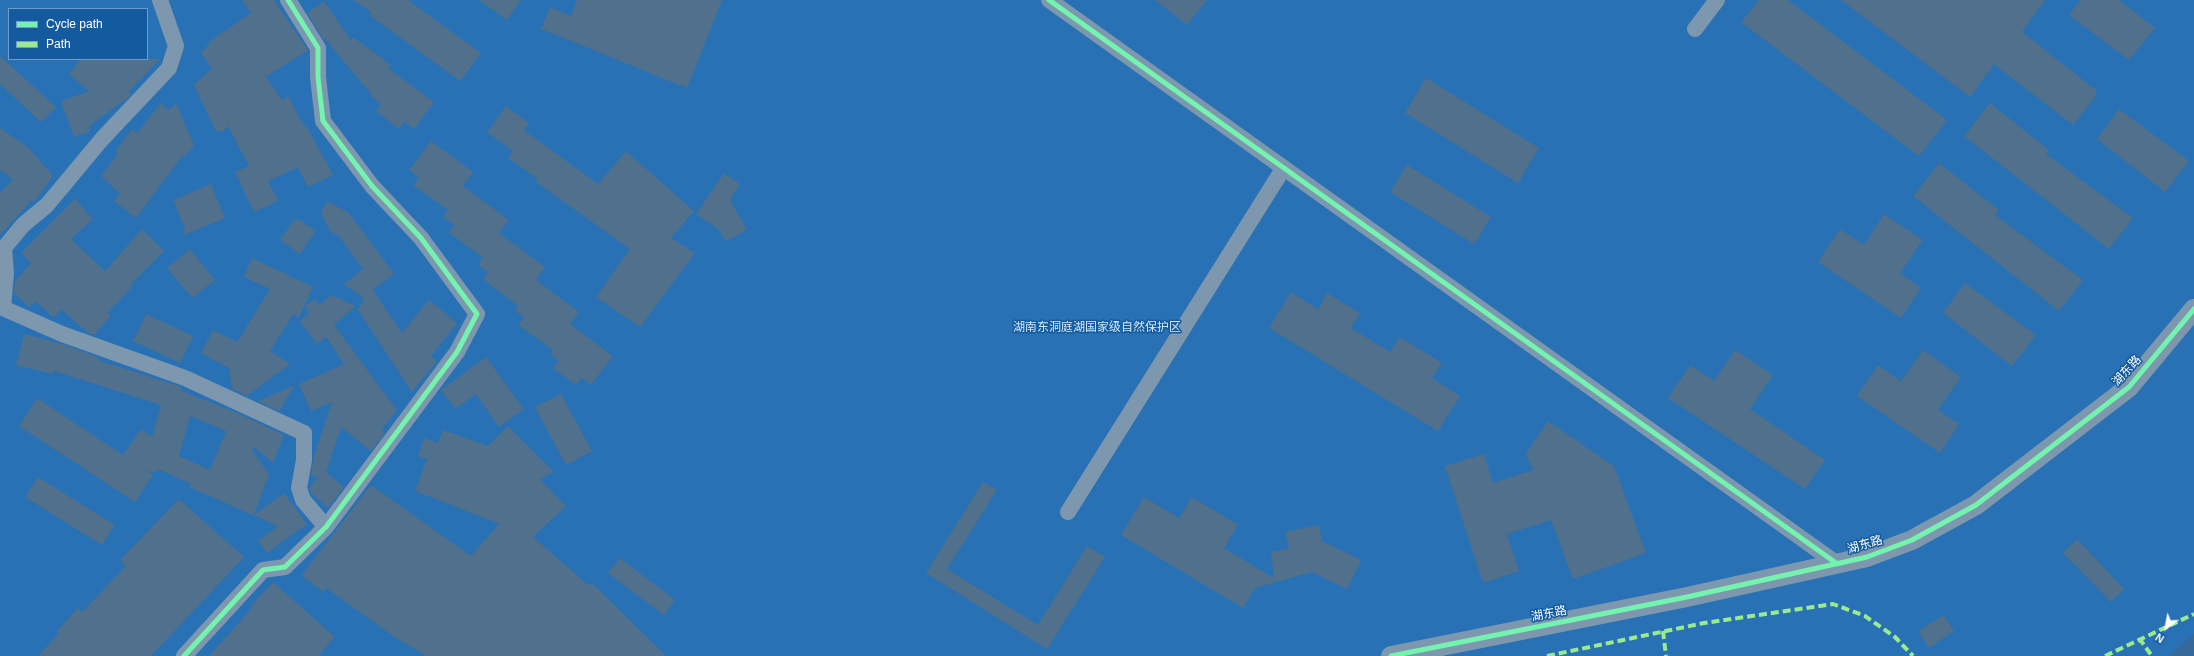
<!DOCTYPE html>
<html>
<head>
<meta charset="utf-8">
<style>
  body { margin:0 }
  #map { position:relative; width:2194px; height:656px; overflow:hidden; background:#325a7e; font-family:Arial,sans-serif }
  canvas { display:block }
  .legend { position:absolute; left:8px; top:8px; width:140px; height:52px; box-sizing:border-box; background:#135b9e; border:1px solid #719dc5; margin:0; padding:5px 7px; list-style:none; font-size:12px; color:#fff }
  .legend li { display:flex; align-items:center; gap:8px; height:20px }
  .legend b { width:20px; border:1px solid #719dc5 }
  .north { position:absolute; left:2146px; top:608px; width:40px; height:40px; -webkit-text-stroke:3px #135b9e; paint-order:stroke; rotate:212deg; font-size:11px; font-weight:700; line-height:16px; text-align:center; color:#fff }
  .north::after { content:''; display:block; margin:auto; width:14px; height:18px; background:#fff; clip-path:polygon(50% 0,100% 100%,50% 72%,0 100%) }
</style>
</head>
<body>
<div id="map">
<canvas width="2194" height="656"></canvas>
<ul class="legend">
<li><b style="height:5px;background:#73f3ae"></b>Cycle path</li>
<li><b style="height:5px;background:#9bea8d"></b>Path</li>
</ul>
<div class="north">N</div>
</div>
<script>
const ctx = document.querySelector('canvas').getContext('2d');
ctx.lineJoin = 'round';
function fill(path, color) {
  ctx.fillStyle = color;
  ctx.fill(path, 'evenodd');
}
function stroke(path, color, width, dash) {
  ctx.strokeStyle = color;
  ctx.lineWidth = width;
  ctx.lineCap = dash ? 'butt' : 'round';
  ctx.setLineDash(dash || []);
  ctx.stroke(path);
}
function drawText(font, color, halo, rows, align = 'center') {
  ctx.font = font + ' Arial,"Noto Sans SC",sans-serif';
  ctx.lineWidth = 3;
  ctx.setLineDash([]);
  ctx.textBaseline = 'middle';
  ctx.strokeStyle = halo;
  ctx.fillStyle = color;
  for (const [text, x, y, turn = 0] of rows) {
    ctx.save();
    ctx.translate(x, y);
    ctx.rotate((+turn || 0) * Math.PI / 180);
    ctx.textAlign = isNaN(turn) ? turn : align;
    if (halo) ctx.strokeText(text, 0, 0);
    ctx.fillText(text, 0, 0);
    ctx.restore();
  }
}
fill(new Path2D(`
  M0,0H2194V656H0ZM9,9H147V59H9Z`), '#2871b4');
fill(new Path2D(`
  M2194,634V656H2169Z`), '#376998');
fill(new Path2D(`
  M242,0H274L308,50L266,77L282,100L288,96L304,126L306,125L333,175L308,187L298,167L268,181L278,201L254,212L235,172L249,166L228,126L222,132L220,130L217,133L194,85L212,68L201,53L213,39L251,13Z
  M353,0H408L481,53L460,81L369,15L371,12Z
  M479,0H521L507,20Z
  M577,0H722L687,88L541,29L550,7L571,16Z
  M1155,0H1207L1187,25Z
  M1759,0H1788L1947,120L1919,156L1741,22Z
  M1841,0H2045L2022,32L2096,90V96L2073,125L1994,64L1970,97Z
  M2080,0H2119L2155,28L2129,60L2069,15Z
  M324,1L351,40L353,37L391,65L388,68L434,102L414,129L404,122L399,129L376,111L381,104L371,96L372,95L325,39L324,40L307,13Z
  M0,56L56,107L41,122L0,84Z
  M81,59H160L129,91L131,94L129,97L89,126L90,131L74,137L61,101L89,91L69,74Z
  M1426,78L1539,148L1518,183L1405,113Z
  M161,103L169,110L176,103L194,145L185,157L183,155L136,218L114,201L120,194L101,176L118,154L115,151L132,129L137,133Z
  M1990,103L2049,150L2046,154L2133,218L2109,249L1964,136Z
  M506,106L529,123L524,130L598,184L626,151L694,211L671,238L695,253L640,327L596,297L630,249L536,182L538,179L508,158L513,151L487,132Z
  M2119,109L2189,161L2165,192L2097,139Z
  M0,128L29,148L53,176L34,202L32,200L0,235V193L13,179L0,170Z
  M431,141L473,172L463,186L509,220L499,233L545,267L536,280L579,312L570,324L613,356L591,385L582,378L576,385L553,368L559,361L550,354L553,350L518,325L524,317L515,311L518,306L483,279L488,272L478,265L483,258L448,232L454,225L443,217L448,210L413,185L419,178L409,170Z
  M1939,163L1999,210L1995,215L2083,280L2059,311L1913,196Z
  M1407,165L1491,217L1474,244L1390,192Z
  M724,173L740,184L730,200L747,230L726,241L718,229L696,214Z
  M211,184L225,218L182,236L185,229L173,200Z
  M75,199L93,219L71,239L105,271L142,229L164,251L131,284L133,286L107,313L111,316L94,335L88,333L61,309L54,318L35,301L29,307L14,293L15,281L31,263L21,253Z
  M327,201L349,213L394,274L373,290L402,333L429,300L457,323L431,356L437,361L412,392L358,310L364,298L344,284L363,269L338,235L331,232L321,213Z
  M1884,214L1923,240L1900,273L1921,288L1901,318L1818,262L1840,229L1864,245Z
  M294,220H300L316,231L300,254L280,240Z
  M190,249L215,280L192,298L167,268Z
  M252,258L313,287L298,319L294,313L270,351L290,364L247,396L232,389L229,368L201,353L213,330L237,342L270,289L244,277Z
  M1965,283L2036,335L2012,366L1943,313Z
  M1291,292L1318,309L1327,293L1360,313L1351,328L1390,352L1400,337L1442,363L1432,378L1460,396L1438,431L1269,328Z
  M331,295L356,306L334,325L397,410L382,429L384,434L371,451L341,427L326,472L344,487L328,508L311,493L309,488L318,478L311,475L314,456L332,402L311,411L299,384L344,364L326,337L317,344L300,321L309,313L305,306L315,299L319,305Z
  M146,314L193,336L180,363L133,341Z
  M24,334L59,343L98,357V360L181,387L182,391L235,412L284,435L273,463L254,447L252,450L269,474L254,515L284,493L307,524L267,553L258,541L278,526L189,487L191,484L158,469L154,473L146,469L153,475L135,502L19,426L37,398L123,455L141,429L152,437L161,405L54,371L53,374L16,365ZM190,416L226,431L210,470L179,456Z
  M1735,350L1773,375L1750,409L1825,460L1805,489L1668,398L1690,365L1714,381Z
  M1923,350L1961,377L1938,410L1959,424L1940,453L1857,396L1878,365L1901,381Z
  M486,357L524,409L499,427L476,394L455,409L441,390Z
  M295,385L279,411L258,401Z
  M561,394L592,451L566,465L535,407Z
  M1548,421L1614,466L1646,553L1573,579L1551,520L1507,534L1519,571L1483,583L1445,466L1484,454L1493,483L1533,470L1526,453Z
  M508,426L554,472L540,479L566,506L533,537L587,584H593L666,656H426L396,638L326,588L324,592L301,576L371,485L471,556L499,524L415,491L427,459L418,456L424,438L438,443L443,430L488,446Z
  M38,477L115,525L102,545L25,497Z
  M983,482L997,490L947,569L1038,625L1087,546L1105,557L1047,649L926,573Z
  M1144,497L1179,518L1192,497L1238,525L1224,548L1274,578L1271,552L1289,548L1285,532L1319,525L1322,541L1361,560L1347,589L1312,572L1255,588L1243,608L1121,535Z
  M179,499L244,557L151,656H38L59,633L57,631L78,608L82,612L126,566L120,560Z
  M2077,539L2124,589L2111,602L2063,553Z
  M620,558L675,600L664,615L608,573Z
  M273,582L335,637L318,656H209L252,608L251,606Z
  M1944,615L1954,631L1929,648L1918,631Z`), '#50708c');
stroke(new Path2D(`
  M160,0L176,46L169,68L102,139L47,205L23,225L4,248L6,273L3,308L62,334L185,378L304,433V460L299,488L303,500L326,527
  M1049,0L1836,563
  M1695,29L1717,0
  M1068,512L1283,169
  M184,656L263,570L285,567L326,527L457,352L477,314L421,238L372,186L323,121L318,77V48L288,0`), '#7d97af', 16);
stroke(new Path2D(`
  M1391,656L1687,597L1867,557L1912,540L1976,505L2129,387L2194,309`), '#7d97af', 20);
stroke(new Path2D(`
  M1663,631L1666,656
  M2139,638L2152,656
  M1547,656L1704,623L1833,604L1865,616L1895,637L1913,656
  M2105,656L2194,614`), '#9bea8d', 4, [8, 4]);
stroke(new Path2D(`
  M1049,0L1836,563
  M184,656L263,570L285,567L326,527L457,352L477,314L421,238L372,186L323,121L318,77V48L288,0
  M1391,656L1687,597L1867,557L1912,540L1976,505L2129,387L2194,309`), '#73f3ae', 5);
drawText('12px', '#d3e9fd', '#135b9e', [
  ["湖南东洞庭湖国家级自然保护区",1097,328]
]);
drawText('12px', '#fff', '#135b9e', [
  ["湖东路",2127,371,-47],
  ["湖东路",1865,545,-16],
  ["湖东路",1549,614,-11]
]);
</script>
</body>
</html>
